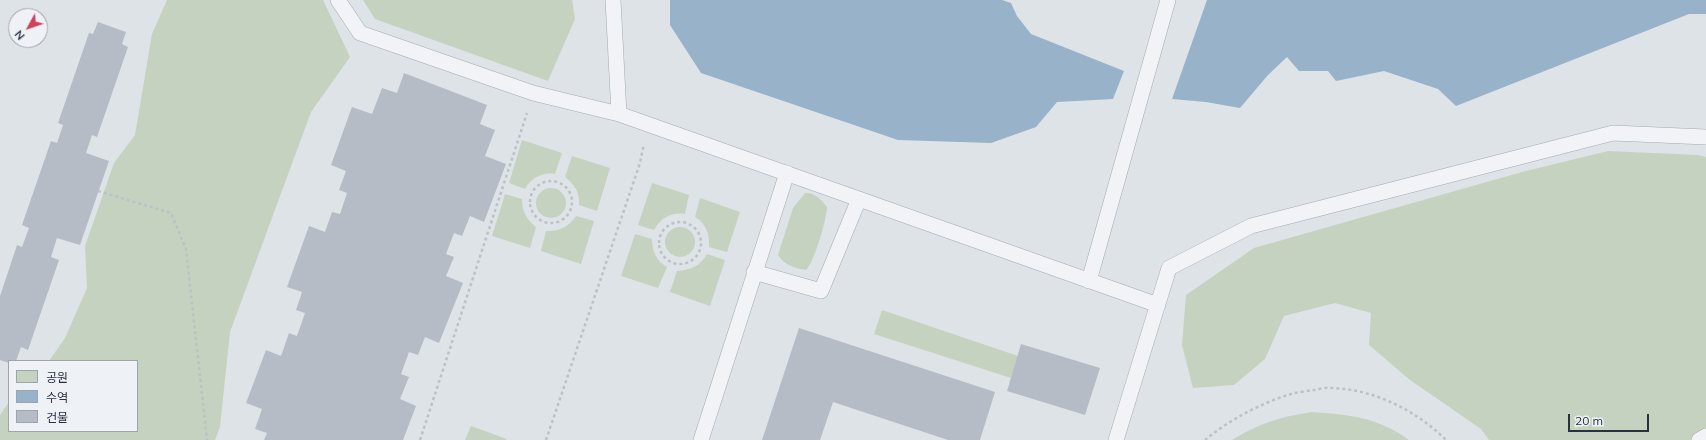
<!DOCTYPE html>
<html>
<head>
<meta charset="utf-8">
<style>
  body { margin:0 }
  #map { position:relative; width:1706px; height:440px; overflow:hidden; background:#dee3e8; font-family:Mulish,"Noto Sans KR",sans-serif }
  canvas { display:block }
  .legend { position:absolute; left:8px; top:360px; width:130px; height:72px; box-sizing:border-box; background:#eef1f6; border:1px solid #9ea4ad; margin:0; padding:5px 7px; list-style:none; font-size:12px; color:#27313f }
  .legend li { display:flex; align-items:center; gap:8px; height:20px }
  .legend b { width:20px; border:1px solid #9ea4ad }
  .north { position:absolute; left:8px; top:8px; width:40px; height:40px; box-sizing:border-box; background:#eef1f6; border:1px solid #9ea4ad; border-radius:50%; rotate:230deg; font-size:11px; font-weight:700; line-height:16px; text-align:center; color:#27313f }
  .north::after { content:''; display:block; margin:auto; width:14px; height:18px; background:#d0415c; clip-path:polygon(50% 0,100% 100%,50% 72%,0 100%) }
  .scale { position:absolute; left:1568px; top:414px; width:81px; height:18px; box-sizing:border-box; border:2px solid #27313f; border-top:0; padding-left:5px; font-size:12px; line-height:14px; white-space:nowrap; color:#27313f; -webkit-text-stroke:3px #eef1f6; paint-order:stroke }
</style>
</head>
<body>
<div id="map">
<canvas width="1706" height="440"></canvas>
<ul class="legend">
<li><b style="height:11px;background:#c5d2bf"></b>공원</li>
<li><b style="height:11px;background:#98b2c9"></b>수역</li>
<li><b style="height:11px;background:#b5bcc5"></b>건물</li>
</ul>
<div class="north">N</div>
<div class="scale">20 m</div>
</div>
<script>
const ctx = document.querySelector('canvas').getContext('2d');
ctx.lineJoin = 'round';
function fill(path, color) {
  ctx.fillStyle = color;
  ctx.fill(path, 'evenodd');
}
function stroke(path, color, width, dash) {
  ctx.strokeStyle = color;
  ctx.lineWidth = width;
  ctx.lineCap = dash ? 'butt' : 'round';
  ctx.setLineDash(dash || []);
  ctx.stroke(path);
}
fill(new Path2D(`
  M167,0H323L350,57L311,112L230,332L220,427L215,440H0V415L9,402V431H137V361H49L65,338L87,288L85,246L114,163L135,135L152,34Z
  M363,0H572L575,19L548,81L375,19Z
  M522,140L562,153L555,174C543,172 531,178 525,189L509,183Z
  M1608,151L1698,155L1706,157V440H1489L1481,429L1410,380L1369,345L1371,313L1335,303L1284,316L1265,359L1234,385L1193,388L1182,345L1186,295L1254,248L1522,172Z
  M572,156L610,168L597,211L579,205C580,193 575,185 565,177Z
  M652,183L689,195L685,214C671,212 661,218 654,230L638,225Z
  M536 203a15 15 0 1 1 30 0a15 15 0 1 1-30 0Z
  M805,193C814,192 822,200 827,207C827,218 814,263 806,270C794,268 784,265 778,255L793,208Z
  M505,194L522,199C522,212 527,220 536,227L530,248L492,236Z
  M700,198L740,212L727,252L709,247C710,235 706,223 695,217Z
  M576,216L594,221L581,264L541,251L546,231C559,232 570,226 576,216Z
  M665 242a15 15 0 1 1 30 0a15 15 0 1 1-30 0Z
  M635,234L652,239C652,250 656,261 667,267L658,288L621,276Z
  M707,254L725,260L710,306L670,292L677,271C691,270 700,266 707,254Z
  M882,310L1018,356L1011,378L874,334Z
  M1312,412C1347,414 1380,418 1409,440H1232C1260,423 1280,417 1312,412Z
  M471,426L507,439L506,440H465Z`), '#c5d2bf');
fill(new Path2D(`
  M670,0H1002L1011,3L1017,16L1031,34L1124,71L1113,99L1057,102L1036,127L991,143L898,140L701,73L670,25Z
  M1207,0H1706V14H1689L1456,106L1438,89L1384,71L1336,81L1328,71H1299L1287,57L1268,75L1240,108L1206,102L1172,99Z`), '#98b2c9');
fill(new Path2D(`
  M98,22L126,32L122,44L128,47L97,137L92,135L86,153L109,161L80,245L57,238L51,257L59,260L28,350L21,347L16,361H9V363L0,360V296L17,245L22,247L29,228L22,225L51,141L57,143L63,125L58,123L89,33L93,34Z
  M404,73L487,105L480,124L495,130L485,156L506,164L484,222L470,216L462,236L454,233L446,254L454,257L446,276L463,283L439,343L425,337L418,355L409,352L401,374L409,377L400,399L416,406L403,440H264L267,433L255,429L262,409L246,403L266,350L281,356L289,333L297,336L305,313L296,310L302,292L287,287L309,226L325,232L332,212L340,214L347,193L339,190L346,171L331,165L352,107L372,114L382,88L397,93Z
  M799,328L995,392L980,440H948L833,402L820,440H762Z
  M1021,344L1100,368L1085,415L1007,391Z`), '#b5bcc5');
const lane = new Path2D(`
  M338,0L360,33L533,93L619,114L1158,305
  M613,0L619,114
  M754,272L821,291L859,199
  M1089,281L1168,0
  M701,440L787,173
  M1116,440L1169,268L1251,226L1613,133L1706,137
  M1699,440L1706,436`);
stroke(lane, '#a3aab2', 16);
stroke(new Path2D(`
  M530 202a21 21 0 1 1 42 0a21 21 0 1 1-42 0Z
  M98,191L171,213L186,249L207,440
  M659 243a21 21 0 1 1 42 0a21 21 0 1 1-42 0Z
  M420,440L527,113
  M546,440L640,163L644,144
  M1205,440C1229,420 1261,403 1291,394C1298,392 1307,391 1314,390C1320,389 1327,387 1332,388C1374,389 1417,411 1446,440`), '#bcc1c6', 2.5, [3, 3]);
stroke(lane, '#f1f3f6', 15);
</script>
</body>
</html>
